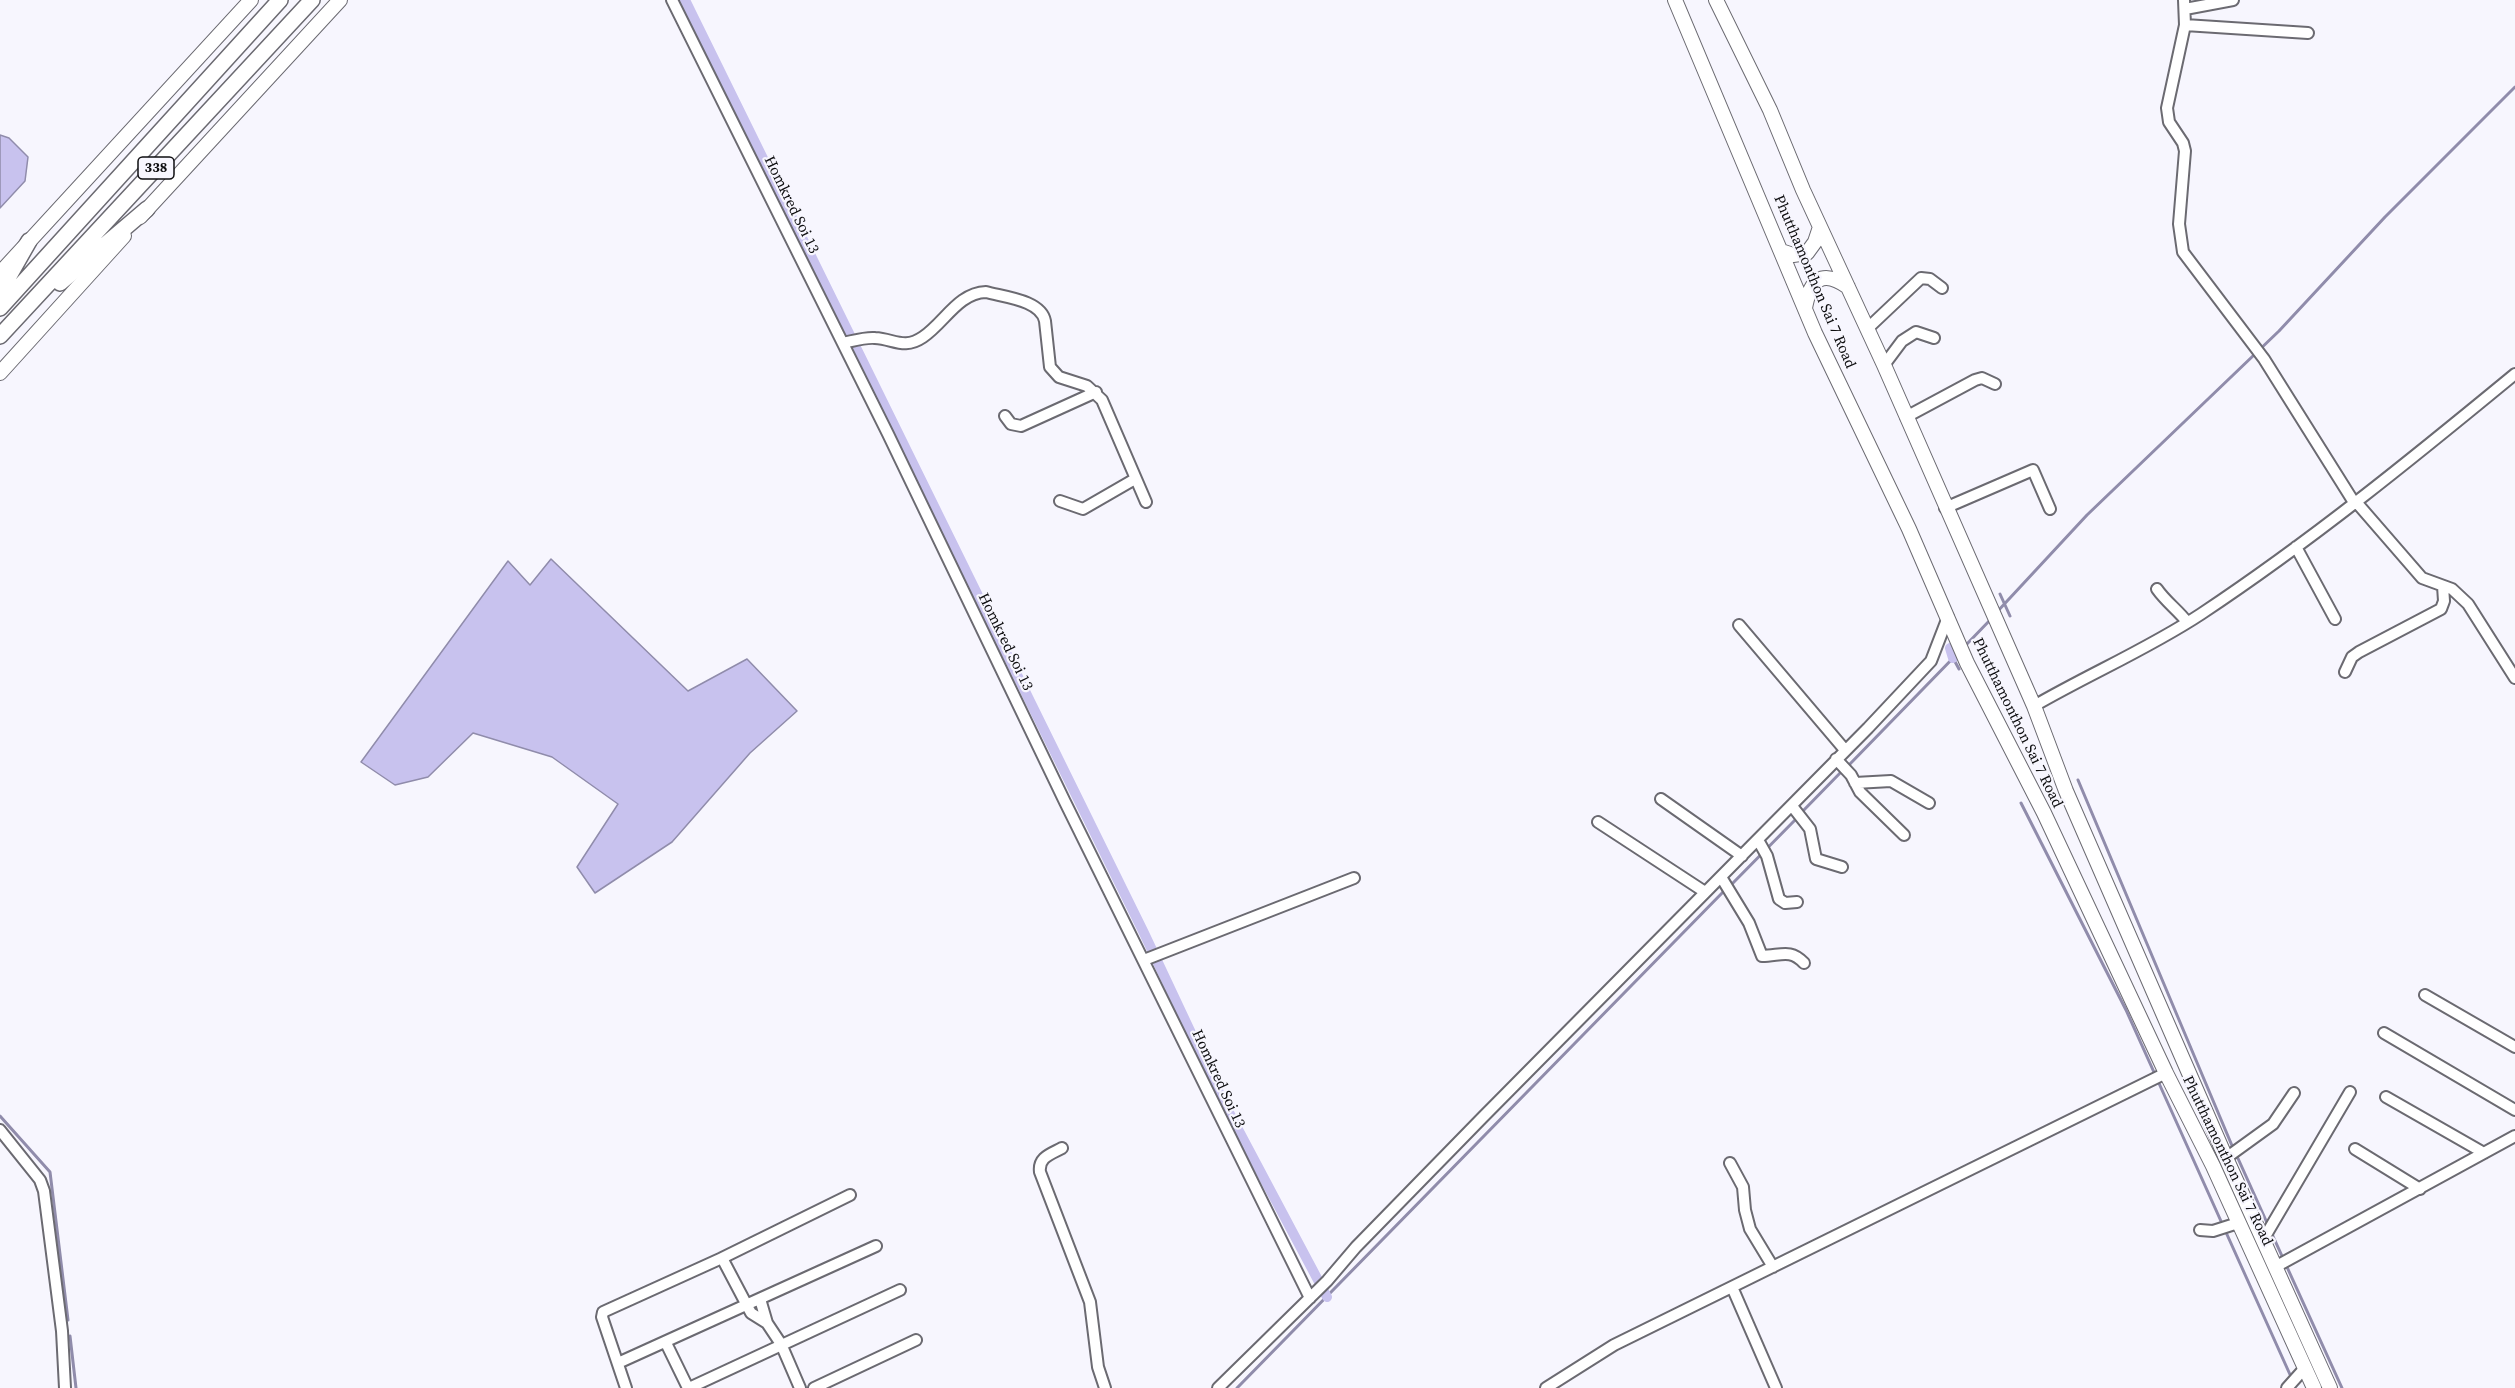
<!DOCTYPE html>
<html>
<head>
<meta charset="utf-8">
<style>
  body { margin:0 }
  canvas { display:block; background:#f7f6fe }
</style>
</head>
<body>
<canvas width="2515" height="1388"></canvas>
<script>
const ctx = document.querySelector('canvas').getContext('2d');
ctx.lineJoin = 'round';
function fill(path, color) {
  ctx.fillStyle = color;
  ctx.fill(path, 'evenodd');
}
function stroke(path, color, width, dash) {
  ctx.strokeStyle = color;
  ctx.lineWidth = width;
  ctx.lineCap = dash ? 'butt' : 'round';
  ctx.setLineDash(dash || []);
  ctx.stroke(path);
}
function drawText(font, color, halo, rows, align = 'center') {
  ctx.font = font + ' "Source Serif 4",serif';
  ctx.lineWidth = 4.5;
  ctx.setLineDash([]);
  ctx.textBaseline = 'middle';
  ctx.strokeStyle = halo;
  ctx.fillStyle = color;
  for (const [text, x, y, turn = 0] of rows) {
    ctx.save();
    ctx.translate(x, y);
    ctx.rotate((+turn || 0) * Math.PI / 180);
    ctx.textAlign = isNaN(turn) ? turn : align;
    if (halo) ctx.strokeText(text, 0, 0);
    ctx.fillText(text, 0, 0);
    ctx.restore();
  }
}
const water = new Path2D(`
  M0,135L9,138L28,157L25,181L0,208Z
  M551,559L688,691L747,659L797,711L750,753L672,842L595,893L577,867L618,804L552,757L473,733L428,777L395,785L361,762L508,561L530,585Z`);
fill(water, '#c8c2ee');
stroke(water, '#908cab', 1.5);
stroke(new Path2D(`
  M2000,594L2010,616
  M1996,613L2087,515L2279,331L2385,217L2515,87
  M1965,646L1992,618
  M1953,658L1959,669
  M1848,766L1958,653
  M2078,780L2233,1148
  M2021,803L2126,1010L2292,1379
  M1801,813L1843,770
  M1730,886L1797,818
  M0,1116L50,1172L68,1320
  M2236,1154L2268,1225
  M2272,1234L2342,1388
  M70,1336L76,1388
  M1237,1388L1725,890`), '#908cab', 3);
stroke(new Path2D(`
  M685,0L1144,933L1223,1101L1327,1297
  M1950,648L1953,658`), '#c8c2ee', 10);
const minor = new Path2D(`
  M672,0L888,434L1065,802L1310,1298
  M2184,0L2185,25L2167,108L2169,122L2183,143L2185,151L2179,224L2183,252L2264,359L2355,504
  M2185,9L2233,0
  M2185,25L2308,33
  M1867,329L1921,278L1930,279L1942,288
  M843,343C853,341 865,337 875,338C894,339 904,350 923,337C945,322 958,293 986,292C1004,297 1041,300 1045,321L1050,367L1059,377L1087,386L1102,400L1146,502
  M1884,365L1902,341L1916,332L1934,338
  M1005,416L1011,424L1021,426L1096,392
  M1906,417L1975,380L1982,378L1995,384
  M1060,501L1083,509L1135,479
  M2357,503L2422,578L2452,589L2468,604L2515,678
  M1945,508L2033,470L2050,509
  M2296,547L2335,619
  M2157,589C2166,602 2178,610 2187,622
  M1739,625L1845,750
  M2345,672L2352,657L2359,652L2441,609L2444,601L2443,586
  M2034,706C2089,674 2148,649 2201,614C2311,541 2413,458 2515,374
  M1836,759L1851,775L1860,792L1904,835
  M1855,783L1891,781L1929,803
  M1661,799L1742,856
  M1792,806L1810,829L1816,859L1842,867
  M1598,822L1705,892
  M1758,840L1767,856L1779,899L1785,903L1797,902
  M1721,877L1749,923L1762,956C1780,956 1790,948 1804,963
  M1144,960L1354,878
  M2425,995L2515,1047
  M2384,1033L2515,1110
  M2386,1097L2484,1153
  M0,1130L40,1180L44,1191L62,1331L65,1388
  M1062,1148C1051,1154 1038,1157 1040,1172L1090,1302L1098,1367L1105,1388
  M2355,1149L2420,1189
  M2226,1158L2273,1124L2294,1093
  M1730,1163L1743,1187L1745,1210L1750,1229L1773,1267
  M2200,1230L2213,1231L2238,1223
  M2263,1240L2350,1092
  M722,1258L751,1313L767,1323
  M2275,1267L2515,1136
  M1732,1287L1776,1388
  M760,1299L767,1323L781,1344L800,1388
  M666,1343L688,1388
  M618,1363L876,1246
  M626,1388L602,1317L603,1312L722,1258L850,1195
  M689,1388L900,1290
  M814,1388L916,1340
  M1218,1388L1327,1281L1356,1247L1482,1118L1868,728L1931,661L1948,617
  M1546,1388L1614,1345L2166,1073
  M2287,1388L2304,1369`);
const major = new Path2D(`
  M1675,0L1815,333L1909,529L1967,663L2044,813L2166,1073L2213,1166L2314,1388
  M1716,0L1770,110L1803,190L1884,365L2034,706L2066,791L2226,1158L2330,1388
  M140,217L340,0
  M1781,251L1793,255L1807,253L1815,242L1820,227
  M0,273L251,0
  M1805,308C1810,281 1821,268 1848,287
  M0,373L124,236`);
const highway = new Path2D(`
  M60,283L147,209
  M0,292L29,241
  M0,308L280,0
  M0,336L312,0`);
stroke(minor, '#6b6a71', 14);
stroke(major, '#6b6a71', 16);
stroke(highway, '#6b6a71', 18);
stroke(minor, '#fff', 10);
stroke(major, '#fff', 14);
stroke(highway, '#fff', 15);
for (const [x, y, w] of [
  [156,168,36]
]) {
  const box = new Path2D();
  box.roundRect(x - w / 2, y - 11, w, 22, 4.5);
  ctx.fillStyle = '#f7f6fe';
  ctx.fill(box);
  stroke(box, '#0e0e10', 1.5);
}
drawText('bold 14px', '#0e0e10', null, [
  ["338",156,168]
]);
drawText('15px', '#0e0e10', '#f7f6fe', [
  ["Homkred Soi 13",791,205,64],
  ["Phutthamonthon Sai 7 Road",1814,282,67],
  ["Homkred Soi 13",1005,642,64],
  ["Phutthamonthon Sai 7 Road",2017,723,64],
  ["Homkred Soi 13",1218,1079,65],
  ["Phutthamonthon Sai 7 Road",2227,1161,64]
]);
</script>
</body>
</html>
